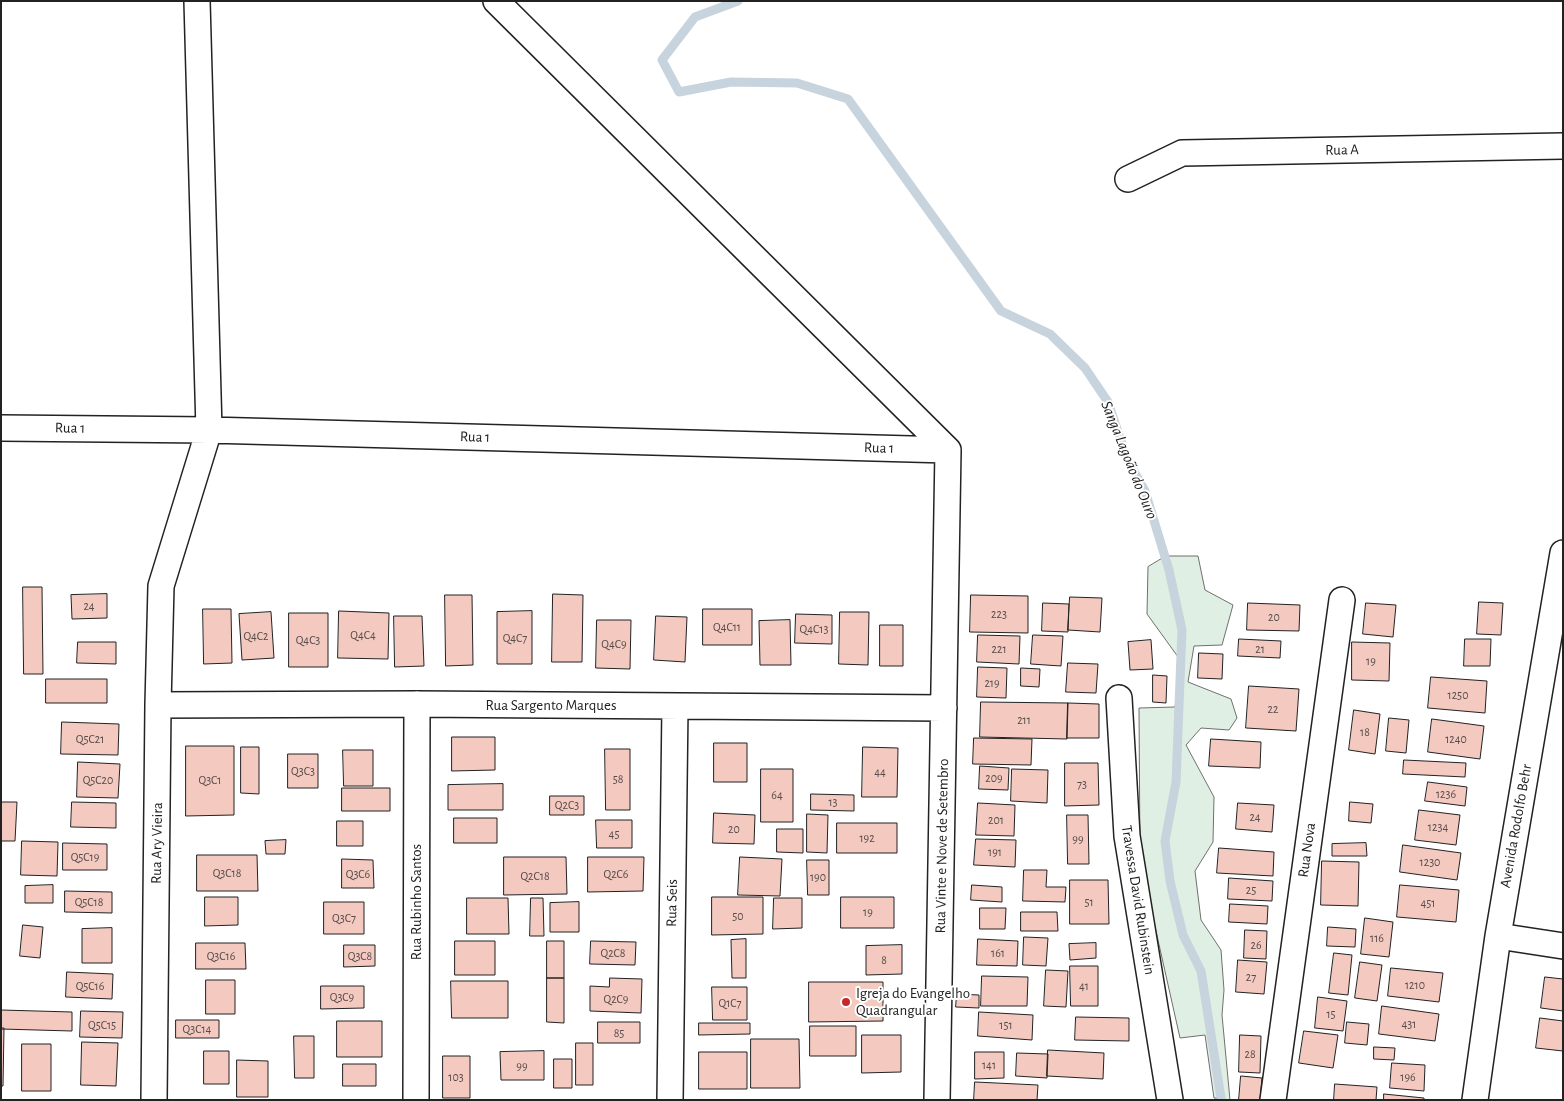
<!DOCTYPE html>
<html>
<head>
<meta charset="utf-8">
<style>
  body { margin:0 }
  #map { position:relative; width:1564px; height:1101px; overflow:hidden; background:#fff; font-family:"Alegreya Sans",sans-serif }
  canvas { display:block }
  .frame { position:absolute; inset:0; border:2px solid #222; pointer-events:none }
</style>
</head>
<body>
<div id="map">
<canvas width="1564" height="1101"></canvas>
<div class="frame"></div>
</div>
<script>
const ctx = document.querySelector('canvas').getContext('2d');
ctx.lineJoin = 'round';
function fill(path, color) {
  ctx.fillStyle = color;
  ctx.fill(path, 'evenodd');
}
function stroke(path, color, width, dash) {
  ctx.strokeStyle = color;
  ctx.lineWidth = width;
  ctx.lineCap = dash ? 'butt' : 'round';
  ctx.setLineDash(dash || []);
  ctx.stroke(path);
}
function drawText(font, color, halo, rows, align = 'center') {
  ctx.font = font + ' "Alegreya Sans",sans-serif';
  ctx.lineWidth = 4;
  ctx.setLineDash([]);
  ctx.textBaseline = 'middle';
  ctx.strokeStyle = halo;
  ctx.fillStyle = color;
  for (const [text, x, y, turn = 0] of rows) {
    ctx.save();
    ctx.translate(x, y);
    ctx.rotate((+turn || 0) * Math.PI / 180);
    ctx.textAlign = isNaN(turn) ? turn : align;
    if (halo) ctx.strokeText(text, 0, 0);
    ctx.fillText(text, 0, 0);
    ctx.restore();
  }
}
const green = new Path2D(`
  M1166,556H1198L1205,590L1233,605L1222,645L1194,646L1188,682L1231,699L1237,718L1229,730L1201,728L1186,745L1214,797L1213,842L1195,871L1201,920L1221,950L1224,990L1222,1015L1230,1100L1214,1098L1205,1035L1180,1038L1140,860L1139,708L1175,707L1181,661L1147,614L1148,567Z`);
fill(green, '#e0efe3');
stroke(green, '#6f6f6f', 1);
stroke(new Path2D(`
  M738,1L695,17L662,60L679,92L731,82L797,83L848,99L1001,311L1050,334L1085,368L1108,402L1127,459L1145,491L1169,570L1182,630L1176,782L1165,841L1170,881L1183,935L1201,971L1221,1098`), '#c7d3dd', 9);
const building = new Path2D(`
  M23,587H42L43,674H24Z
  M107,594V618L72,619L71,595Z
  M553,594L583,595L582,662H552Z
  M445,595H472L473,665L446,666Z
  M971,595L1028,596V633L970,632Z
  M1070,597L1102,598L1100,632L1068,630Z
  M1479,602L1503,603L1501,635L1477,634Z
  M1043,603L1069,604L1068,632L1042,631Z
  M1248,603L1300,605L1299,631L1247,630Z
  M1366,603L1396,605L1393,637L1363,634Z
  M203,609H231L232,663L204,664Z
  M703,609H752V645H703Z
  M339,611L389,613L388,659L338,658Z
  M532,611V664H497V612Z
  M271,612L274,658L242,660L239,614Z
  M840,612H869L868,665L839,664Z
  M289,613H328V667H289Z
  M796,614L832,615V644L795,643Z
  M394,616H422L424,666L395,667Z
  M656,616L687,617L685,662L654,660Z
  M597,620H631L630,669L596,668Z
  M790,620L791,665H760L759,621Z
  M880,625H903V666H880Z
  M978,635L1020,636L1019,664L977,662Z
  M1033,635L1063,636L1061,666L1031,664Z
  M1239,639L1281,641L1280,658L1238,656Z
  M1465,639H1491L1490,666H1464Z
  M1151,640L1153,669L1130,670L1128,642Z
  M78,642H116V664L77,663Z
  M1352,642L1390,643L1389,681L1352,680Z
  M1199,653L1223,654L1222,679L1198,678Z
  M1068,663L1098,664L1096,693L1066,692Z
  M978,667L1007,668L1006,698L977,697Z
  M1021,668L1040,669L1039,687L1021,686Z
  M1153,675L1167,676L1166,703L1153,702Z
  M1431,677L1487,681L1485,713L1428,708Z
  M46,679H107V703H46Z
  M1249,686L1299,689L1296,731L1246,728Z
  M981,702L1068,703L1067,739L980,737Z
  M1068,703L1099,704V738H1067Z
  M1354,710L1380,714L1375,754L1349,750Z
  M1389,718L1409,720L1406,753L1386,751Z
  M1432,719L1484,726L1480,759L1428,752Z
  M62,722L119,724L118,755L61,754Z
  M452,737H495V770L452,771Z
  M974,738L1032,739L1031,765L973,764Z
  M1211,739L1261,742L1260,768L1209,766Z
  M714,743H747V782H714Z
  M186,746H234V815L186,816Z
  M241,747H259V794L241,793Z
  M863,747L898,748L897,797H862Z
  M605,749H630V810H606Z
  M343,750H373V786H344Z
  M288,754H318V788H288Z
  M1404,760L1466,763L1465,777L1403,774Z
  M78,762L120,764L118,798L77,797Z
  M1065,763H1098L1099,805L1065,806Z
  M980,766L1009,768L1008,790L979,789Z
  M761,769H793V822H761Z
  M1012,769L1048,770L1047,803L1011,801Z
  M1428,782L1467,787L1465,806L1425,801Z
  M503,784V810H448V785Z
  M342,788H390V811H342Z
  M811,794L854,795V811L811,810Z
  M550,796H584V815H550Z
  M1,802H17L15,841H1Z
  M72,802L116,803V828L71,827Z
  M1350,802L1373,804L1371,823L1349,821Z
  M978,803L1015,805L1014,836L976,835Z
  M1238,803L1274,805L1272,832L1236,829Z
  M1419,810L1460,815L1456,845L1415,840Z
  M714,813L755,815L754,844L713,843Z
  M807,814L828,815L827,853L807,852Z
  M1067,815H1088L1089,864H1068Z
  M454,818H497V843H454Z
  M596,820H632V848H597Z
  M337,821H363V846H337Z
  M837,823H897V853H837Z
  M777,829H803V853L777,852Z
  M976,839L1016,840L1015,867L974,865Z
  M286,840L285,854H266L265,841Z
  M22,841L58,842L57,876L21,875Z
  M63,843L107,844V870H63Z
  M1366,843L1367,856H1332V844Z
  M1403,845L1461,853L1457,880L1400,872Z
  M1219,848L1274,852L1273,876L1217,873Z
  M197,855H257L258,891H197Z
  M504,857H566L567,894L504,895Z
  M588,857H644L643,891L588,892Z
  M740,857L782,859L780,896L738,895Z
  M342,859L373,860L374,888H342Z
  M807,860H829V895H808Z
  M1322,861L1359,862L1358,906L1321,905Z
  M1024,870H1047L1046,887H1066L1065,902L1023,901Z
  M1229,878L1273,881L1272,901L1228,899Z
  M1070,880H1108L1109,924H1070Z
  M53,885V903H25V886Z
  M972,885L1002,887V902L971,900Z
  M1400,885L1459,890L1456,922L1397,917Z
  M65,891L112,892V913L65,912Z
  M205,897H238V925L205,926Z
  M712,897H763V934L712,935Z
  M841,897H894V928H841Z
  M467,898H508L509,934H467Z
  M531,898H543L544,936H530Z
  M774,898H802V928L773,929Z
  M324,902H364V934H324Z
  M579,902V932H550V903Z
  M1230,904L1268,906L1267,924L1229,922Z
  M980,908H1006L1005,929H980Z
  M1021,912H1057L1058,931H1021Z
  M1365,918L1393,922L1389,957L1361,954Z
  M23,925L43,927L40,958L20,956Z
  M1328,927L1356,929L1355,947L1327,946Z
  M112,928V963H82V929Z
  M1245,930L1267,931L1266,959L1244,958Z
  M1024,937L1048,938L1046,966L1023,965Z
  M746,939V978H732L731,940Z
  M978,939L1018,941L1017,966L977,965Z
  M455,941H495V975H455Z
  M547,941H564V978H547Z
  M591,941L636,942L635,965L590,964Z
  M196,943H245L246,969H196Z
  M1096,943V958L1070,960L1069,944Z
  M344,945H375V966L344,967Z
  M902,945V974L866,975V946Z
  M1334,953L1352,955L1348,995L1329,993Z
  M1238,960L1267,962L1264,994L1236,992Z
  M1360,962L1382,965L1377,1001L1355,998Z
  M1070,966H1098V1006H1071Z
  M1391,968L1443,973L1439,1002L1388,996Z
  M1046,970L1068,971L1066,1007L1044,1006Z
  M67,972L113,974L112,999L66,997Z
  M982,976L1028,977L1027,1006H981Z
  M1545,977L1563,979V1011L1541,1008Z
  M547,978H564V1023L547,1022Z
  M610,978L642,979L641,1013L590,1011V986L609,987Z
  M206,980H235V1014H206Z
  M451,981H508V1018H452Z
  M809,982H883V1021L809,1022Z
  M321,986H364V1008L321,1009Z
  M712,987H747V1020H713Z
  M957,994L979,995V1008L956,1007Z
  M1318,997L1347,1001L1343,1031L1315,1028Z
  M1382,1006L1439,1014L1435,1041L1379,1034Z
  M1,1010L72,1012V1031L1,1029Z
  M81,1011L123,1012L122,1038L80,1037Z
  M979,1012L1033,1015L1032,1040L978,1036Z
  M1076,1017L1129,1018V1041L1075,1040Z
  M1540,1018L1563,1021V1051L1536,1048Z
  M176,1020H219V1038H176Z
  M337,1021H382V1057H337Z
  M598,1022H640V1043H598Z
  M1347,1022L1369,1024L1367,1045L1345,1043Z
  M699,1023H750V1034L699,1035Z
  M810,1026H856V1056H810Z
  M1,1028H4L3,1086H1Z
  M1304,1031L1338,1035L1333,1068L1299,1063Z
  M862,1035H901V1072L862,1073Z
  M1240,1035L1261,1036L1260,1073L1239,1072Z
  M294,1036H314V1078H295Z
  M751,1039H799L800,1088H751Z
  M82,1042L118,1043L116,1086L81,1085Z
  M576,1043H593V1085H576Z
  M22,1044H51V1091H22Z
  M1374,1047L1395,1048L1394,1060L1374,1059Z
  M1048,1050L1104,1053L1103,1079L1047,1076Z
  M204,1051H229V1084H204Z
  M544,1051V1080H501L500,1052Z
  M699,1052H747V1089H699Z
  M975,1052H1004V1078L975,1079Z
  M1017,1053L1048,1054L1047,1078L1016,1076Z
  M443,1056H470V1098H443Z
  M554,1059H572V1088H554Z
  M237,1060L268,1061V1097H237Z
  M1392,1063L1425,1065L1424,1091L1390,1088Z
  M343,1064H376V1086H343Z
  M1241,1076L1262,1078L1260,1100H1239Z
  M975,1082L1038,1085L1037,1100H974Z
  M1335,1084L1377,1087L1376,1100H1334Z
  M1384,1094L1424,1098V1100H1384Z`);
fill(building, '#f3c9c0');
stroke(building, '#222', 1);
const street = new Path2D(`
  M496,1L948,450L937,1100
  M1128,179L1182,153L1563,146
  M1,428L209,430L948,450
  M1119,698L1127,836L1170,1100
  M158,705L417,704L944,708
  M1498,936L1563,946
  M154,1100L158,705L161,586L209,430L197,1
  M416,1100L417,704
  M670,1100L675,706
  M1273,1100L1342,600
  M1475,1100L1498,936L1563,553`);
stroke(street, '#222', 28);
stroke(street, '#fff', 25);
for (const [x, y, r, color] of [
  [846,1002,5,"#c62828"]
]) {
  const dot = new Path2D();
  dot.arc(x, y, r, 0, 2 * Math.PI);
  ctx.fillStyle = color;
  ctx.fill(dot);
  stroke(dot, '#fff', 2);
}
drawText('12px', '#564c4a', null, [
  ["24",89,606],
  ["223",999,614],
  ["20",1274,617],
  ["Q4C11",727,627],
  ["Q4C13",814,629],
  ["Q4C4",363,635],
  ["Q4C2",256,636],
  ["Q4C7",515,638],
  ["Q4C3",308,640],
  ["Q4C9",614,644],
  ["221",999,649],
  ["21",1260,649],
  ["19",1371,661],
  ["219",992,683],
  ["1250",1458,695],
  ["22",1273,709],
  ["211",1024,720],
  ["18",1365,732],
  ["Q5C21",90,739],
  ["1240",1456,739],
  ["Q3C3",303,771],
  ["44",880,772],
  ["209",994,778],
  ["58",618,779],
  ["Q5C20",98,780],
  ["Q3C1",210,780],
  ["73",1082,784],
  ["1236",1446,794],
  ["64",777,795],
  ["13",833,802],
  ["Q2C3",567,805],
  ["24",1255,817],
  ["201",996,820],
  ["1234",1438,827],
  ["20",734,829],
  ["45",614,834],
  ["192",867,838],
  ["99",1078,839],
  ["191",995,852],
  ["Q5C19",85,857],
  ["1230",1430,862],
  ["Q3C18",227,873],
  ["Q3C6",358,874],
  ["Q2C6",616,874],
  ["Q2C18",535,876],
  ["190",818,877],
  ["25",1251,890],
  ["Q5C18",89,902],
  ["51",1089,902],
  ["451",1428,903],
  ["19",868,912],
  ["50",738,916],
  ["Q3C7",344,918],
  ["116",1377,938],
  ["26",1256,945],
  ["Q2C8",613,953],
  ["161",998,953],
  ["Q3C16",221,956],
  ["Q3C8",360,956],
  ["8",884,960],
  ["27",1251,977],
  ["1210",1415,985],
  ["Q5C16",90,986],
  ["41",1084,986],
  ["Q3C9",342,997],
  ["Q2C9",616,999],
  ["Q1C7",730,1003],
  ["15",1331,1014],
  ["431",1409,1024],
  ["Q5C15",102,1025],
  ["151",1006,1025],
  ["Q3C14",197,1029],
  ["85",619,1033],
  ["28",1250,1054],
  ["141",989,1065],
  ["99",522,1066],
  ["103",456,1077],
  ["196",1408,1077]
]);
drawText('15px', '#222', '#fff', [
  ["Rua A",1342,150,-1],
  ["Rua 1",70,428,1],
  ["Rua 1",475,437,2],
  ["Rua 1",879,448,2],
  ["Rua Sargento Marques",551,705],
  ["Avenida Rodolfo Behr",1516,826,-80],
  ["Rua Ary Vieira",157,843,-89],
  ["Rua Vinte e Nove de Setembro",942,846,-89],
  ["Rua Nova",1307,850,-82],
  ["Travessa David Rubinstein",1138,900,81],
  ["Rua Rubinho Santos",416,902,-90],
  ["Rua Seis",672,903,-89]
]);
drawText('15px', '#222', '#fff', [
  ["Igreja do Evangelho",856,993],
  ["Quadrangular",856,1010]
], 'left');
drawText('italic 16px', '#222', '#fff', [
  ["Sanga Lagoão do Ouro",1129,460,68]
]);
</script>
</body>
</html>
